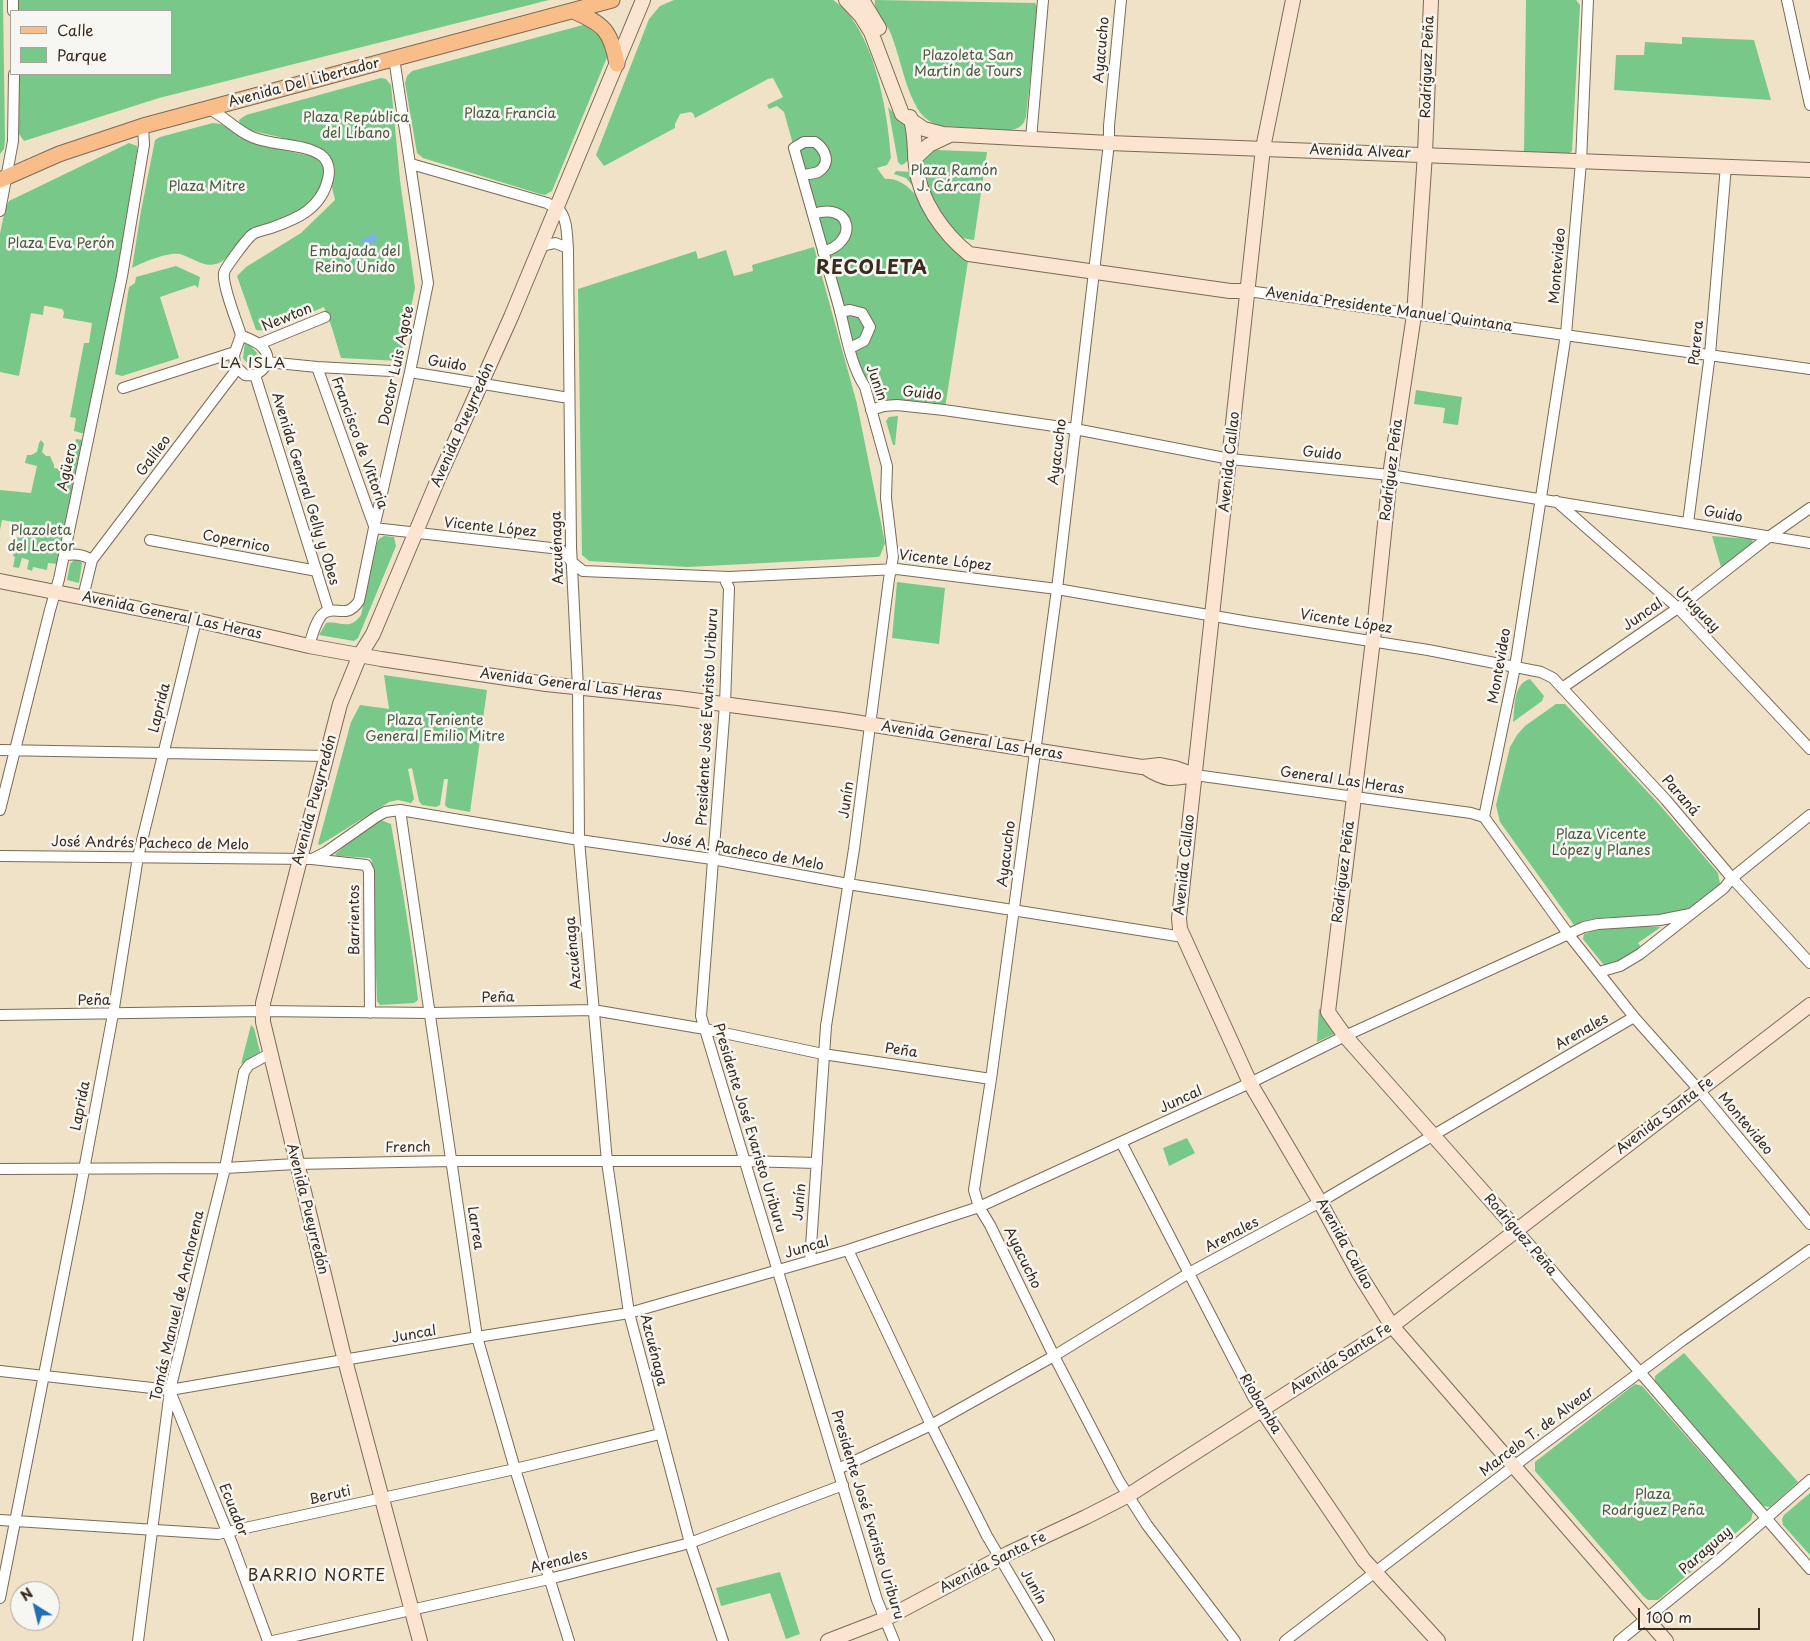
<!DOCTYPE html>
<html>
<head>
<meta charset="utf-8">
<style>
  body { margin:0 }
  #map { position:relative; width:1810px; height:1641px; overflow:hidden; background:#f0e2c6; font-family:"Playpen Sans",sans-serif }
  canvas { display:block }
  .legend { position:absolute; left:10px; top:10px; width:162px; height:65px; box-sizing:border-box; background:#f6f6f2; border:1px solid #aba49d; margin:0; padding:6px 9px; list-style:none; font-size:15px; color:#3b2a1e }
  .legend li { display:flex; align-items:center; gap:10px; height:25px }
  .legend b { width:25px; border:1px solid #aba49d }
  .north { position:absolute; left:10px; top:1581px; width:50px; height:50px; box-sizing:border-box; background:#f6f6f2; border:1px solid #aba49d; border-radius:50%; rotate:324deg; font-size:14px; font-weight:700; line-height:20px; text-align:center; color:#3b2a1e }
  .north::after { content:''; display:block; margin:auto; width:18px; height:22px; background:#1f6fb2; clip-path:polygon(50% 0,100% 100%,50% 72%,0 100%) }
  .scale { position:absolute; left:1638px; top:1608px; width:122px; height:22px; box-sizing:border-box; border:2px solid #3b2a1e; border-top:0; padding-left:6px; font-size:15px; line-height:18px; white-space:nowrap; color:#3b2a1e; -webkit-text-stroke:4px #f6f6f2; paint-order:stroke }
</style>
</head>
<body>
<div id="map">
<canvas width="1810" height="1641"></canvas>
<ul class="legend">
<li><b style="height:6px;background:#f8bd89"></b>Calle</li>
<li><b style="height:14px;background:#78c889"></b>Parque</li>
</ul>
<div class="north">N</div>
<div class="scale">100 m</div>
</div>
<script>
const ctx = document.querySelector('canvas').getContext('2d');
ctx.lineJoin = 'round';
function fill(path, color) {
  ctx.fillStyle = color;
  ctx.fill(path, 'evenodd');
}
function stroke(path, color, width, dash) {
  ctx.strokeStyle = color;
  ctx.lineWidth = width;
  ctx.lineCap = dash ? 'butt' : 'round';
  ctx.setLineDash(dash || []);
  ctx.stroke(path);
}
function drawText(font, color, halo, rows, align = 'center') {
  ctx.font = font + ' "Playpen Sans",sans-serif';
  ctx.lineWidth = 5;
  ctx.setLineDash([]);
  ctx.textBaseline = 'middle';
  ctx.strokeStyle = halo;
  ctx.fillStyle = color;
  for (const [text, x, y, turn = 0] of rows) {
    ctx.save();
    ctx.translate(x, y);
    ctx.rotate((+turn || 0) * Math.PI / 180);
    ctx.textAlign = isNaN(turn) ? turn : align;
    if (halo) ctx.strokeText(text, 0, 0);
    ctx.fillText(text, 0, 0);
    ctx.restore();
  }
}
fill(new Path2D(`
  M0,0H3L5,139L4,149L0,154Z
  M18,0H549L159,98L24,141L19,134V74H171V11H18Z
  M674,0H833C874,27 888,112 891,158L887,165L877,168L885,179C914,176 932,223 948,242C954,250 960,255 968,261L945,408L878,403C871,396 875,387 871,378L861,382L858,377L784,112L777,106L769,109L767,105L783,97L773,78L768,79L695,118L693,113L690,112L680,114L675,124V128L604,166L596,155L649,19L660,6Z
  M875,0L1035,3L1038,8L1026,117C1023,126 1019,129 1010,130L941,126C928,122 921,116 915,104C904,83 900,57 891,34C887,23 873,12 875,0Z
  M1526,0H1576L1580,5L1572,151L1568,154L1524,152Z
  M583,25H586L602,34L608,55L552,191L545,195L540,194L423,158L417,153L405,83L407,76L412,71Z
  M1682,37L1754,40L1771,100L1614,90L1616,55H1644L1645,42L1682,44Z
  M381,78L386,79L391,85L400,180L415,288L400,361L341,358L332,328L324,307L267,331L256,330L237,276L246,267L301,233L335,200L332,187L335,169L333,162L325,152L317,146L245,129L240,124L239,120L246,115Z
  M888,107L908,128L911,157L904,164L901,165L898,162Z
  M213,123L221,124L255,144L316,157C320,161 323,163 325,169C327,183 311,203 301,211C286,221 266,222 251,230C236,238 233,259 216,264C203,267 194,259 183,255C171,250 144,262 132,268L141,211L155,140L160,137Z
  M129,143L137,146V151L121,254L85,434L74,431L76,418L70,417L84,343H89L92,323L63,318L64,312L62,309L46,306H44L43,315L31,313L19,376L0,372V234L5,209L9,201Z
  M937,150L987,152L974,240C969,239 963,239 959,236C943,223 922,187 922,167C923,158 931,152 937,150Z
  M896,171L910,172L922,197L906,178L894,174Z
  M814,247L857,404L885,543L880,556L877,557L688,567L589,561L582,555L578,289L696,251L698,259L726,250L734,276L753,271L752,265Z
  M176,266L200,277L198,288L195,285L160,297L179,358L122,376L115,374L129,287L135,283L136,277Z
  M245,342L248,343L257,353L256,360L253,363L246,362L243,358Z
  M1416,390L1462,397L1458,425L1443,423L1445,408L1414,404Z
  M898,416L895,445H893L886,421L889,417Z
  M76,439L83,440L57,564L48,563L47,570L33,567L32,571L27,569L29,560L22,558L19,568L13,567L15,557L13,556L21,523L2,520L0,530V490L31,493L37,466L25,463L27,455H31L37,452L39,443L41,440L44,444L42,452L46,456H50L54,465V468L70,471Z
  M384,536L394,537L396,546L358,638L354,641L319,635L326,623C340,620 349,632 361,615L377,543L379,539Z
  M1712,536L1751,539L1753,542L1752,545L1721,567Z
  M75,559L80,561L82,563L79,583L67,580L70,564Z
  M897,582L945,588L939,644L892,638Z
  M384,675L487,690L470,812L448,808L445,805L448,779H444L440,805L436,807L422,805L419,801L412,768L408,769L414,799L411,803L398,800L389,802L320,845L318,844L351,722L360,705L389,709Z
  M1530,679L1544,696L1542,701L1513,722C1515,708 1513,683 1530,679Z
  M1556,704H1565L1658,803L1718,873L1720,884C1711,891 1698,905 1687,910C1652,925 1609,909 1574,925L1500,822L1496,805L1510,747L1517,735L1525,726Z
  M381,820L391,824C401,882 412,941 418,1000L414,1003L380,1005L377,1001L372,861L370,858L337,856L335,854L371,825Z
  M1631,925L1661,927L1638,943L1642,948L1631,958L1607,967L1603,964L1583,939L1584,934L1603,926Z
  M1319,1008L1334,1034L1317,1042Z
  M251,1025L254,1028L260,1052L241,1064Z
  M1187,1138L1195,1153L1169,1166L1163,1148Z
  M1684,1353L1798,1482L1770,1507L1763,1506L1655,1383V1376Z
  M1635,1384L1642,1386L1753,1512L1751,1520L1658,1600H1648L1643,1596L1535,1471V1462Z
  M1810,1493V1555L1783,1525L1782,1519L1784,1515Z
  M780,1572L800,1634L786,1639L770,1593L721,1606L716,1588Z`), '#78c889');
fill(new Path2D(`
  M375,233L378,239L365,247L361,240Z`), '#7bb0e9');
const street = new Path2D(`
  M13,0V11
  M1121,0L1109,126V143L1057,589L991,1079L974,1190L979,1207L990,1225L1054,1356L1119,1481L1147,1525L1235,1641
  M1588,0L1581,162L1566,334L1515,667L1484,817L1569,935L1634,1017L1699,1090L1810,1224
  M1787,0L1810,105
  M208,109C224,115 235,130 252,137C272,146 303,143 321,155C329,161 330,171 328,179C321,209 297,219 271,228C265,230 258,231 253,234C248,237 225,268 224,273C222,285 237,322 241,335
  M1031,139L1043,0
  M411,164L547,203C550,205 555,206 558,209C568,217 567,239 568,251L571,547L578,688L579,840L607,1162L629,1313L690,1543L723,1641
  M802,175C807,174 813,174 818,172C832,163 825,149 815,142H804L794,148C809,201 824,254 839,307C846,333 850,364 865,387L887,466L886,498L893,557L889,579L854,849L826,1026L810,1261
  M0,211L13,141L14,74
  M813,214C852,201 859,242 823,252
  M542,246L555,243L568,248
  M1248,291L1810,369
  M840,312L850,310L862,313L870,327L864,341L850,348
  M241,335C248,339 257,341 262,347C276,361 260,378 245,375L235,366L234,355Z
  M259,344L325,317
  M267,362L317,367L391,371
  M317,367L374,526
  M410,372L569,398
  M255,375L329,611
  M123,388L235,352
  M871,410L884,406L897,405L944,410L1075,429L1230,459L1390,475L1810,543
  M1556,501L1678,608L1810,749
  M1688,523L1710,354L1726,166
  M374,528L560,549L573,563L583,571L729,577L897,569L1057,589L1249,622L1428,650L1541,672L1553,678L1666,800L1732,878L1810,963
  M150,540L317,571
  M64,555C76,554 82,554 92,560
  M729,577L726,582L729,588L725,705L701,1016L877,1600L894,1641
  M83,597L92,560L237,369
  M309,646C312,636 316,619 324,613C336,605 346,620 359,601L374,528L410,372L428,283L394,58
  M1562,688L1678,608L1770,536L1810,508
  M0,750L326,756
  M1195,775L1471,813L1484,817
  M0,810L50,610L59,579L122,276L144,145L143,126
  M400,810L477,1337L515,1469L569,1641
  M0,856L312,859L366,865L369,871L370,1013
  M312,859L326,852L376,817L385,812L400,810L579,840L712,859L848,884L1183,937
  M1599,972L1620,966L1640,954L1724,888L1732,878L1810,815
  M0,1015L262,1011L430,1013L593,1010L705,1029L823,1054L991,1079
  M1121,1142L1253,1397L1262,1410
  M0,1169L225,1168L296,1164L451,1161H745L817,1163
  M1517,1230L1810,1569
  M848,1250L931,1425L987,1536L1049,1641
  M0,1371L170,1390L477,1337L629,1313L848,1250L979,1207L1121,1142L1250,1083L1345,1036L1584,927L1598,924L1660,920L1690,914
  M170,1391L233,1546L268,1641
  M838,1469L931,1425L1054,1356L1189,1273L1320,1202L1634,1017
  M0,1520L218,1534L515,1469L660,1434
  M0,1598L78,1202L113,1014L138,857L196,620
  M138,1641L170,1390L225,1168L244,1072L249,1065L271,1053
  M273,1641L549,1579L690,1543L843,1485
  M1285,1641L1514,1466L1683,1340L1810,1250
  M1619,1641L1721,1558L1810,1480`);
const secondary = new Path2D(`
  M846,0L861,16L871,32L902,114L924,129L943,134L1109,143L1810,170
  M862,0L879,28
  M1293,0L1263,148L1179,918L1180,929L1250,1083L1320,1202L1358,1272L1392,1326L1666,1641
  M1431,0L1425,154L1414,315L1390,475L1373,640L1328,1012L1345,1036L1517,1230
  M910,117C916,133 914,150 916,166C920,201 943,233 969,254L1230,291H1248
  M915,158L929,145L950,135
  M0,581L196,620L309,646L381,659L546,684L678,698L842,720L1142,767L1160,765L1175,768L1195,775
  M1146,768C1166,781 1172,779 1194,775
  M1262,1410L1364,1560L1438,1641
  M420,1641L342,1349L263,1022V1003L340,704L360,655L373,634L439,477L511,317L643,0
  M828,1641L885,1619L1009,1553L1086,1517L1129,1495L1392,1326L1810,1005`);
const primary = new Path2D(`
  M573,11C604,24 611,31 617,64
  M0,180L59,154L143,126L612,0`);
stroke(street, '#7a6a59', 12);
stroke(secondary, '#7a6a59', 16);
stroke(primary, '#7a6a59', 17);
stroke(street, '#fff', 10);
stroke(secondary, '#fce5d0', 14);
stroke(primary, '#f8bd89', 15);
drawText('14px', '#3b2a1e', '#f6f6f2', [
  ["Ayacucho",1102,50,-85],
  ["Rodríguez Peña",1428,67,-88],
  ["Avenida Del Libertador",304,83,-15],
  ["Avenida Alvear",1360,152,2],
  ["Montevideo",1558,266,-85],
  ["Avenida Presidente Manuel Quintana",1389,310,8],
  ["Newton",287,318,-22],
  ["Parera",1697,343,-84],
  ["Guido",447,364,9],
  ["Doctor Luis Agote",397,366,-78],
  ["Junín",876,383,70],
  ["Guido",922,394,6],
  ["Avenida Pueyrredón",463,425,-66],
  ["Francisco de Vittoria",359,443,70],
  ["Ayacucho",1058,452,-83],
  ["Guido",1322,454,6],
  ["Galileo",154,456,-53],
  ["Avenida Callao",1230,462,-84],
  ["Agüero",68,467,-78],
  ["Rodríguez Peña",1392,470,-83],
  ["Avenida General Gelly y Obes",305,489,73],
  ["Guido",1723,515,10],
  ["Vicente López",490,528,6],
  ["Copernico",236,542,11],
  ["Azcuénaga",558,548,-92],
  ["Vicente López",945,561,7],
  ["Uruguay",1697,610,45],
  ["Juncal",1643,615,-35],
  ["Avenida General Las Heras",172,616,12],
  ["Vicente López",1346,622,9],
  ["Montevideo",1500,666,-80],
  ["Avenida General Las Heras",571,685,7],
  ["Laprida",160,708,-76],
  ["Presidente José Evaristo Uriburu",708,717,-87],
  ["Avenida General Las Heras",972,741,9],
  ["General Las Heras",1342,781,8],
  ["Paraná",1680,796,49],
  ["Avenida Pueyrredón",315,800,-75],
  ["Junín",847,800,-82],
  ["José Andrés Pacheco de Melo",150,844,1],
  ["José A. Pacheco de Melo",743,852,10],
  ["Ayacucho",1007,854,-83],
  ["Avenida Callao",1185,865,-84],
  ["Rodríguez Peña",1344,872,-83],
  ["Barrientos",355,920,-90],
  ["Azcuénaga",574,953,-95],
  ["Peña",498,998,-1],
  ["Peña",94,1001],
  ["Arenales",1582,1032,-30],
  ["Peña",901,1051,8],
  ["Juncal",1181,1100,-25],
  ["Laprida",81,1106,-79],
  ["Avenida Santa Fe",1665,1116,-37],
  ["Montevideo",1745,1124,50],
  ["Presidente José Evaristo Uriburu",749,1128,73],
  ["French",408,1148,-1],
  ["Junín",800,1202,-85],
  ["Avenida Pueyrredón",307,1209,76],
  ["Larrea",475,1228,81],
  ["Arenales",1232,1235,-28],
  ["Rodríguez Peña",1520,1235,49],
  ["Avenida Callao",1344,1244,61],
  ["Juncal",807,1248,-16],
  ["Ayacucho",1022,1258,64],
  ["Tomás Manuel de Anchorena",178,1306,-77],
  ["Juncal",414,1335,-10],
  ["Azcuénaga",653,1350,76],
  ["Avenida Santa Fe",1341,1359,-33],
  ["Riobamba",1260,1404,59],
  ["Marcelo T. de Alvear",1537,1432,-37],
  ["Beruti",330,1496,-13],
  ["Ecuador",233,1510,68],
  ["Presidente José Evaristo Uriburu",867,1515,73],
  ["Paraguay",1706,1551,-41],
  ["Arenales",559,1562,-14],
  ["Avenida Santa Fe",993,1563,-27],
  ["Junín",1033,1587,60]
]);
drawText('14px', '#4d593e', '#f6f6f2', [
  ["Plazoleta San",968,56],
  ["Martín de Tours",968,72],
  ["Plaza Francia",510,114],
  ["Plaza República",356,118],
  ["del Líbano",356,134],
  ["Plaza Ramón",954,171],
  ["J. Cárcano",954,187],
  ["Plaza Mitre",207,187],
  ["Plaza Eva Perón",61,244],
  ["Embajada del",355,252],
  ["Reino Unido",355,268],
  ["Plazoleta",41,531],
  ["del Lector",41,547],
  ["Plaza Teniente",435,721],
  ["General Emilio Mitre",435,737],
  ["Plaza Vicente",1601,835],
  ["López y Planes",1601,851],
  ["Plaza",1653,1495],
  ["Rodríguez Peña",1653,1511]
]);
ctx.letterSpacing = '1px';
drawText('15px', '#3b2a1e', '#f6f6f2', [
  ["LA ISLA",253,364]
]);
ctx.letterSpacing = '0px';
ctx.letterSpacing = '1px';
drawText('16px', '#3b2a1e', '#f6f6f2', [
  ["BARRIO NORTE",317,1577]
]);
ctx.letterSpacing = '0px';
ctx.letterSpacing = '1px';
drawText('bold 19px', '#3b2a1e', '#f6f6f2', [
  ["RECOLETA",872,269]
]);
ctx.letterSpacing = '0px';
</script>
</body>
</html>
